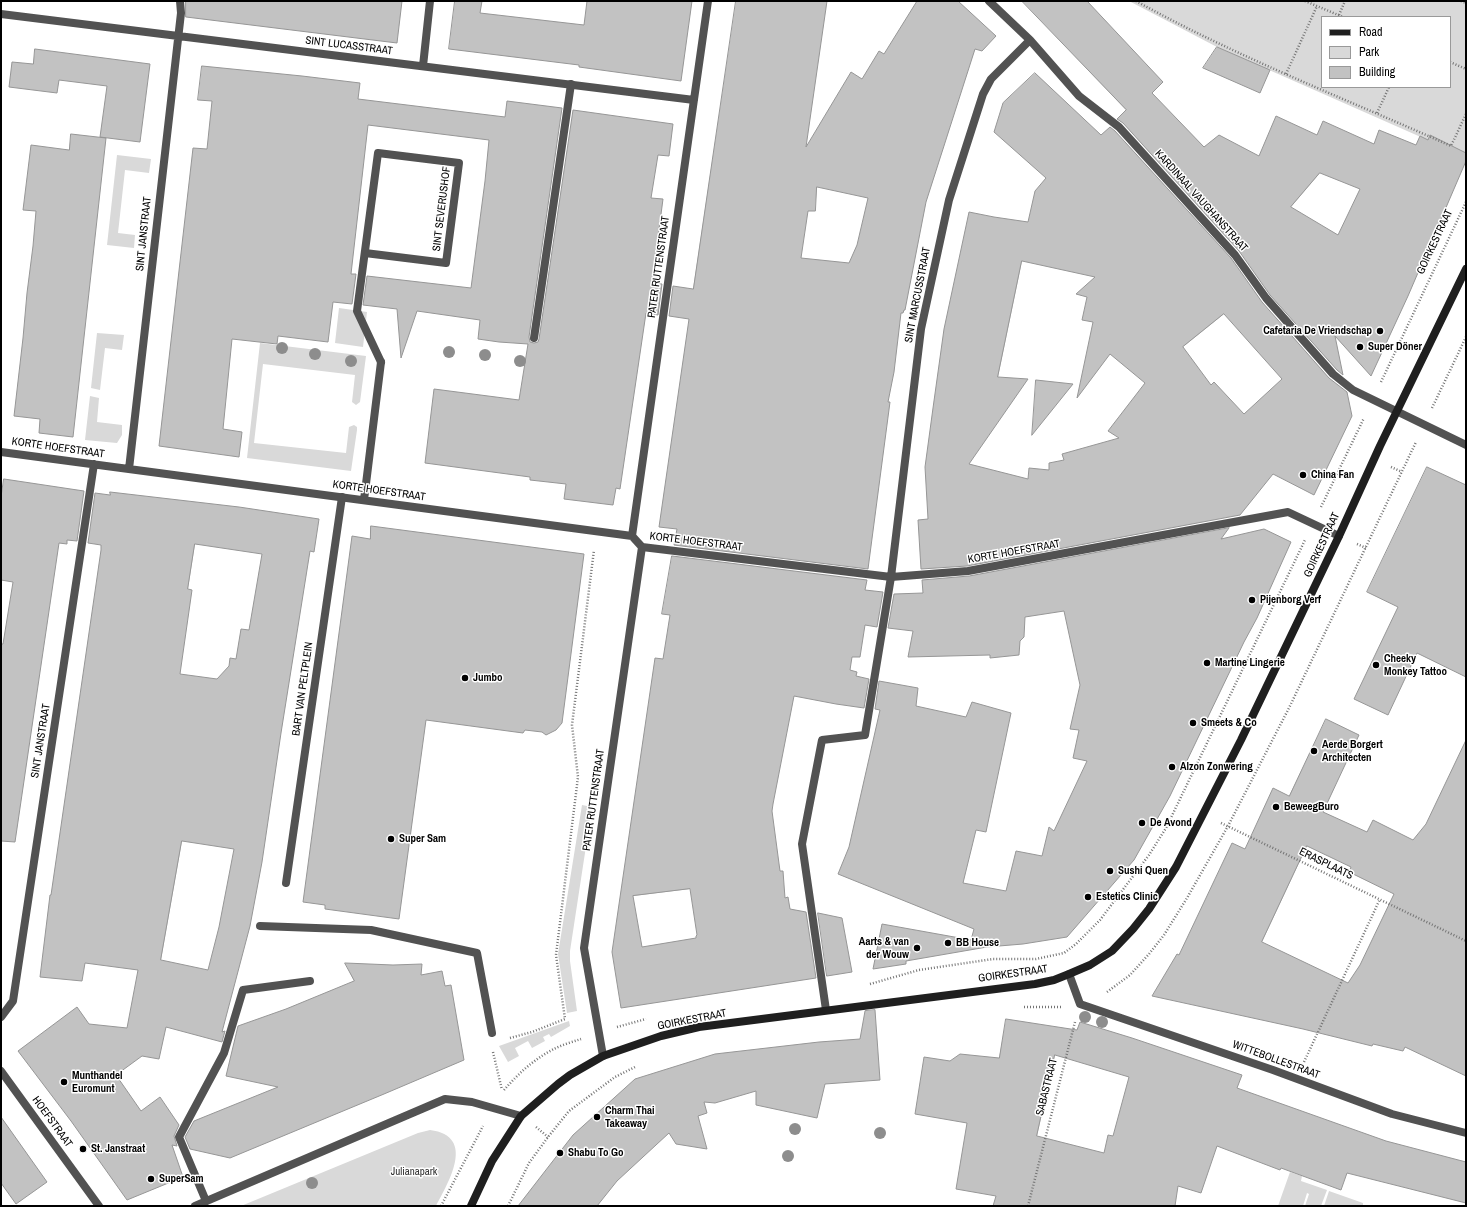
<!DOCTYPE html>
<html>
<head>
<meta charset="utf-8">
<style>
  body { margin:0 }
  #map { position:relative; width:1467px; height:1207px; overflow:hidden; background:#fff; font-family:"Archivo Narrow",sans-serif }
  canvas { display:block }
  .frame { position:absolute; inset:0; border:2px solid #000; pointer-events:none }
  .legend { position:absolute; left:1321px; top:16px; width:130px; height:72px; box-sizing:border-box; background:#fff; border:1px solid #999; margin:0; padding:5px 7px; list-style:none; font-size:12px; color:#000 }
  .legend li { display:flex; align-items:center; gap:8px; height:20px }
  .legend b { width:20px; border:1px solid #999 }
</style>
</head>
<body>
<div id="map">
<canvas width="1467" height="1207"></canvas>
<div class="frame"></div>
<ul class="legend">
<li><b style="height:5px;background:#1f1f1f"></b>Road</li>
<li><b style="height:11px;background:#d9d9d9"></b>Park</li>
<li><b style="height:11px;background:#c2c2c2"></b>Building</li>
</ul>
</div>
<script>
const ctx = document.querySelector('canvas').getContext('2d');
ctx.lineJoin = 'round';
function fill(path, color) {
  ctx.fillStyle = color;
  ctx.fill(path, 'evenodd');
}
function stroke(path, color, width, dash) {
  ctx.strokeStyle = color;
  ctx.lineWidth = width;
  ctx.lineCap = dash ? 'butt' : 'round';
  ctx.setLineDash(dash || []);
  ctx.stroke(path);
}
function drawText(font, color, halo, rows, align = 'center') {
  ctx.font = font + ' "Archivo Narrow",sans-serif';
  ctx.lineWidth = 3;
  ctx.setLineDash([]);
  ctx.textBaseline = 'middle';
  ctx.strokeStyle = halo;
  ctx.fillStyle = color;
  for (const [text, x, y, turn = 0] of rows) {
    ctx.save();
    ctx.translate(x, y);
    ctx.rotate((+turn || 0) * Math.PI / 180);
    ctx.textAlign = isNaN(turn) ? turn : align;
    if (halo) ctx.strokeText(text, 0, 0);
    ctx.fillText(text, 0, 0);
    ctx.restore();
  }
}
fill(new Path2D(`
  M1129,1H1466V157L1217,47ZM1322,17H1450V87H1322Z
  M117,155L151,159L149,173L125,170L118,233L135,235L134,248L107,245Z
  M339,308L367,312L363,347L335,343Z
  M97,333L124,335L122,350L105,348L100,390L91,388Z
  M260,343L366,356L360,402L356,405L352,402L355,375L263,364L254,443L346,453L349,427L354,425L357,427V430L351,471L247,458Z
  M90,396L99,398L97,422L122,425V435L117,443L85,440Z
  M582,805L592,807L570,951V961L577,1011L567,1013L558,954Z
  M569,1021L570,1026L551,1037L549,1034L543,1037L545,1041L532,1048L528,1041L515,1048L519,1056L508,1062L499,1046Z
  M430,1130C477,1136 448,1183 436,1206H241L418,1133Z
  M1290,1172L1302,1176L1301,1181L1327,1190L1321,1206H1305L1309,1194L1307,1193L1303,1206H1278Z
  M1329,1191L1363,1203V1206H1324Z`), '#d9d9d9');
const building = new Path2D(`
  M186,1H402L397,43L186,17Z
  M455,1H482L480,13L584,25L587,1H692L681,81L579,67V65L449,49Z
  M736,1H827L806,147L851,72L862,79L879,51L884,54L917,1H958L996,36L982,51L975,49L926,202L905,310H904L903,313H901L894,372L888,402H890L868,569L674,545L677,529L659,527L689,319L669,316L673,286L693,289ZM817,187L868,198L857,245L849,263L801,258L808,211H815Z
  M1022,1H1087L1163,82L1152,93L1204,147L1219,135L1259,156L1276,116L1317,135L1323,121L1374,144L1379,130L1416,145L1420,136L1428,140L1430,135L1466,153V161L1408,296L1371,376L1335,336L1343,375L1337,370L1270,295L1239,251L1123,123L1117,119L1126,110ZM1320,173L1360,189L1338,235L1291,207Z
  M1217,47L1270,70L1260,93L1203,68Z
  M35,49L150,64L140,142L100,137L107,86L59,80L57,93L9,87L12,62L33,64Z
  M202,66L302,76L360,83L358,99L505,117L507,101L562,108L529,337L530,342L534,343L538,342L539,339L573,110L673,124L669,156L658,155L651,198L663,199L652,283L662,284L658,315L646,313L620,489L616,488L613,505L564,499L566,484L530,480V477L425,463L434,389L519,400L528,344L499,342L478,339L480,320L417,311L401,358L397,309L363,305L367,276L471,288L485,181L489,140L368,125L351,274H356L352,304L333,302L328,342L278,336L277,344L232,339L223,429L242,432L239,457L159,446L193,148L207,149L212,101L198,100Z
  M1035,73L1101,135L1110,127L1115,131L1231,258L1262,302L1329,378L1347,392L1352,416L1314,495L1273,474L1240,515L967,566L921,569L918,520L928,519L925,467L933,408L944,329L969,212L994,217L1028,222L1035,191L1046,178L994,132L1003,103ZM1022,261L1095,277L1076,294L1087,297L1082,320L1093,322L1077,398L1110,354L1145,383L1108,431L1119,438L1062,454L1064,460L1049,463V470L1029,468L1028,479L969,464L1028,379L998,377ZM1224,314L1282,379L1244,414L1214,382L1211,385L1183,347Z
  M71,134L106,138L73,437L39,433L40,419L14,416L23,338L27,293L33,246L36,211L23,210L31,145L69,150Z
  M1036,380L1073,384L1032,435Z
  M1427,467L1466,485V677L1417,653L1388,715L1354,699L1398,607L1367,592Z
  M4,479L84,491L77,541L67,540V544L59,543L15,842L1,841V644H3L13,582L1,580V497Z
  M110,492L239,507L319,519L314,552L310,551L281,733L262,862L250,926L222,1032L225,1031L222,1042L166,1027L159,1059L142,1056L116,1075L141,1111L160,1097L179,1125L174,1136L177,1146L172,1145L183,1177L127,1200L71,1121L18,1051L77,1007L89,1024L127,1028L138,970L85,963L82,981L40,977L50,895H51L101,550V545L88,543L95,493L110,495ZM195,544L262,554L249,630L241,629L236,659L230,658L229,666L217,679L180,674L192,590L188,589ZM182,841L234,849L219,927L208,970L161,960Z
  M371,526L584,554L562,723L556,730L546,735L542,732L525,730L523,733L426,720L399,919L325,909V905L303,902L352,536L370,539Z
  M1229,528L1221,539L1264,529L1291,542L1257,618L1244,642L1170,796L1134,860L1067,937L1023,944L987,947L906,961V964L873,969L882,924L971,940L974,929L838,874L849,847L880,710L875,709L879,681L918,688L916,706L966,717L972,702L1011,713L986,832L976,830L963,883L1006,891L1016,851L1042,856L1049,827L1054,831L1087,761L1073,758L1079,730L1070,729L1080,685L1064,611L1025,617L1024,637L1020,641L1019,655L990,658V655L908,657L913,631L888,628L894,594L923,593L922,580L969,576Z
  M672,556L867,580L865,590L883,592L877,627L865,625L860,657H852L850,670L857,672L856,676L869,679L864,708L836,704L794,696L773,804L772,811L780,871H783L785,898L788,897L790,909L806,912L816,978L621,1008L612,952L655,658L663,659L670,615L662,614ZM690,889L697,935L696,936V938L642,947L633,896Z
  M1326,719L1359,735L1323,812L1367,832L1373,820L1413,840L1426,824L1466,740V1076L1405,1047L1403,1051L1373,1044L1372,1046L1303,1029L1152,996L1177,954L1179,955L1232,843L1245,849L1273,788L1289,796ZM1307,846L1351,867L1349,872L1394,894L1360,965L1348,983L1262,942Z
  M818,913L842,918L852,972L827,976Z
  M345,963L393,965L422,964L421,975L442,971L445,986L451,985L464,1060L384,1094L230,1158L190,1149L185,1137L194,1121L278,1087L226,1076L238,1026L286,1009L354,981Z
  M875,1010L880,1080L825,1084L817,1118L756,1105V1091L715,1103L704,1102L707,1113L698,1116L707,1149L676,1144L669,1133L617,1181L597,1206H518L573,1135L635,1079L715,1054L819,1042L860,1039L865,1011Z
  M1006,1019L1077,1030L1080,1022L1132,1038L1242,1075L1237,1088L1386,1141L1466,1162V1203L1347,1173L1341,1190L1281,1168L1280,1170L1217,1146L1201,1193L1178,1186L1175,1206H993L996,1196L956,1189L967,1123L915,1114L924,1057L950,1061L960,1054L999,1058ZM1055,1055L1129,1077L1113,1136L1108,1135L1104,1153L1037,1136Z
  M1,1117L47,1182L16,1204L1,1183Z`);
fill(building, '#c2c2c2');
stroke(building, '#969696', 1);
stroke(new Path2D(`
  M1136,1C1237,57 1346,99 1451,146L1466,114
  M1305,1L1343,17
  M1461,1L1466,3
  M1339,15L1345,1
  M1450,62L1466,69
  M1286,74L1317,6
  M1377,113L1389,87
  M1381,382L1466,202
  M1432,408L1466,337
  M1391,467L1402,472
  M1321,507L1364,418
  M1357,544L1366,548
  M1221,823L1466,941
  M870,984L919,970L993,959H1036L1064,953L1076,944L1100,920L1149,855L1166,828L1305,540
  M1107,992L1130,975L1149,954L1164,935L1187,898L1228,826L1289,708L1416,442
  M1024,1007H1061
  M617,1027L646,1019
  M510,1038L532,1032L565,1019L556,955L578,777L572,725L594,550
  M493,1052L502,1090
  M1304,1062L1380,899
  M504,1090C518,1074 533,1060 552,1050C561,1045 572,1042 581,1039
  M536,1127L548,1137
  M441,1206L483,1126
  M508,1206L529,1163L548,1137L569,1111L615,1077L635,1067
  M1028,1206L1075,1022`), '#747474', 2.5, [1, 2]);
stroke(new Path2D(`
  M365,253L446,263L459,163L378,153L357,311L381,362
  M534,338L571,84
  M286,883L342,497
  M260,926L371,930L477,953L492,1033
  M826,1010L802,844L822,740L865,735L891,577
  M206,1201L179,1137L224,1053L243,990L310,981`), '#525252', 8);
stroke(new Path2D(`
  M989,1L1030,40L1079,96L1119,127L1235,255L1266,298L1333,374L1353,390L1466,445
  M1,14L694,100
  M423,66L430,1
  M1,452L632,536L642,547L891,577L968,571L1288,512L1339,536
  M129,469L181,13L180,1
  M364,500L381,362
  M632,536L708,1
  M891,577L921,329L949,200L983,94L991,79L1030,40
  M1069,974L1080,1004L1273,1070L1392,1114L1466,1133
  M1,1017L13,1001L94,464
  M603,1056L584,948L642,547
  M1,1071L99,1206
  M195,1206L445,1099L472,1102L521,1116`), '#525252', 8);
stroke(new Path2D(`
  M471,1206L492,1161L521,1116L558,1084L570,1075L603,1056L661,1036L699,1027L1035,984L1054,980L1069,974L1090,965L1112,951L1133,929L1149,909L1176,867L1241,740L1339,536L1380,446L1466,269`), '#1f1f1f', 8);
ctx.fillStyle = '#8d8d8d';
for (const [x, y] of [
  [282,348],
  [449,352],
  [315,354],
  [485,355],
  [351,361],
  [520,361],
  [1085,1017],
  [1102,1022],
  [795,1129],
  [880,1133],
  [788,1156],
  [312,1183]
]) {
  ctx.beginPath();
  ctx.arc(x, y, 6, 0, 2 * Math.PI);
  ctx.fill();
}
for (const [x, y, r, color] of [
  [1380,331,4,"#000"],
  [1360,347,4,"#000"],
  [1303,475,4,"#000"],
  [1252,600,4,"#000"],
  [1207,663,4,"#000"],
  [1376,665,4,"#000"],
  [465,678,4,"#000"],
  [1193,723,4,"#000"],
  [1314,751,4,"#000"],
  [1172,767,4,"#000"],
  [1276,807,4,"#000"],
  [1142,823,4,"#000"],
  [391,839,4,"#000"],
  [1110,871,4,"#000"],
  [1088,897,4,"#000"],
  [948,943,4,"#000"],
  [917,948,4,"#000"],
  [64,1082,4,"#000"],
  [597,1117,4,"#000"],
  [83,1149,4,"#000"],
  [560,1153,4,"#000"],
  [151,1179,4,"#000"]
]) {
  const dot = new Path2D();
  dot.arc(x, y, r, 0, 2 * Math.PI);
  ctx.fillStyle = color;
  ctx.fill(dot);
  stroke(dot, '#fff', 1.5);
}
drawText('11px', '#000', '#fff', [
  ["SINT LUCASSTRAAT",349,46,7],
  ["KARDINAAL VAUGHANSTRAAT",1201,201,48],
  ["SINT SEVERUSHOF",442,209,-83],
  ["SINT JANSTRAAT",144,234,-84],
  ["GOIRKESTRAAT",1435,242,-65],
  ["PATER RUTTENSTRAAT",659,267,-82],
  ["SINT MARCUSSTRAAT",918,295,-79],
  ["KORTE HOEFSTRAAT",58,448,8],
  ["KORTE HOEFSTRAAT",379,491,8],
  ["KORTE HOEFSTRAAT",696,542,7],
  ["GOIRKESTRAAT",1322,545,-65],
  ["KORTE HOEFSTRAAT",1014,552,-10],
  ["BART VAN PELTPLEIN",303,689,-82],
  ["SINT JANSTRAAT",41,741,-81],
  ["PATER RUTTENSTRAAT",594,800,-82],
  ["ERASPLAATS",1326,864,26],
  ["GOIRKESTRAAT",1013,974,-8],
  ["GOIRKESTRAAT",692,1020,-11],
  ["WITTEBOLLESTRAAT",1276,1060,20],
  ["SABASTRAAT",1047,1087,-76],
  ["HOEFSTRAAT",52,1122,54]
]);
drawText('bold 11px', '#000', '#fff', [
  ["Cafetaria De Vriendschap",1372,331,"right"],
  ["Super Döner",1368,347],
  ["China Fan",1311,475],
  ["Pijenborg Verf",1260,600],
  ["Cheeky",1384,659],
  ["Monkey Tattoo",1384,672],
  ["Martine Lingerie",1215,663],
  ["Jumbo",473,678],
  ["Smeets & Co",1201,723],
  ["Aerde Borgert",1322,745],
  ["Architecten",1322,758],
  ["Alzon Zonwering",1180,767],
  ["BeweegBuro",1284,807],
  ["De Avond",1150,823],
  ["Super Sam",399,839],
  ["Sushi Quen",1118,871],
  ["Estetics Clinic",1096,897],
  ["Aarts & van",909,942,"right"],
  ["der Wouw",909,955,"right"],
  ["BB House",956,943],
  ["Munthandel",72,1076],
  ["Euromunt",72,1089],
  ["Charm Thai",605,1111],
  ["Takeaway",605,1124],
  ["St. Janstraat",91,1149],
  ["Shabu To Go",568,1153],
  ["SuperSam",159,1179]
], 'left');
drawText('11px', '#303030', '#fff', [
  ["Julianapark",414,1172]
]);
</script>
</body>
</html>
